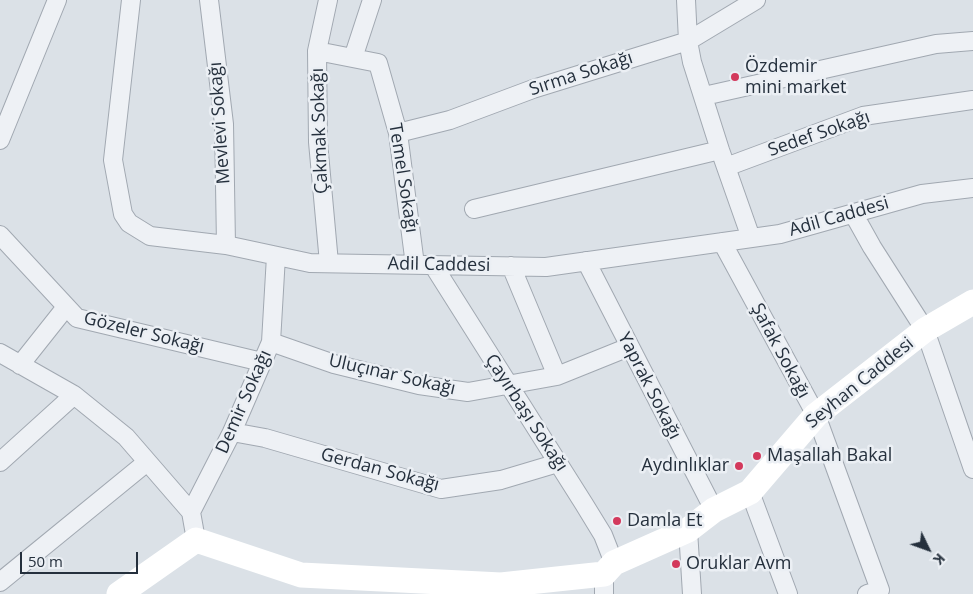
<!DOCTYPE html>
<html>
<head>
<meta charset="utf-8">
<style>
  body { margin:0 }
  #map { position:relative; width:973px; height:594px; overflow:hidden; background:#dbe1e7; font-family:"Open Sans",sans-serif }
  canvas { display:block }
  .north { position:absolute; left:903px; top:524px; width:50px; height:50px; -webkit-text-stroke:4px #ebeff4; paint-order:stroke; rotate:132deg; font-size:14px; font-weight:700; line-height:20px; text-align:center; color:#25303d }
  .north::after { content:''; display:block; margin:auto; width:18px; height:22px; background:#25303d; clip-path:polygon(50% 0,100% 100%,50% 72%,0 100%) }
  .scale { position:absolute; left:20px; top:552px; width:118px; height:22px; box-sizing:border-box; border:2px solid #25303d; border-top:0; padding-left:6px; font-size:15px; line-height:18px; white-space:nowrap; color:#25303d; -webkit-text-stroke:4px #ebeff4; paint-order:stroke }
</style>
</head>
<body>
<div id="map">
<canvas width="973" height="594"></canvas>
<div class="north">K</div>
<div class="scale">50 m</div>
</div>
<script>
const ctx = document.querySelector('canvas').getContext('2d');
ctx.lineJoin = 'round';
function stroke(path, color, width, dash) {
  ctx.strokeStyle = color;
  ctx.lineWidth = width;
  ctx.lineCap = dash ? 'butt' : 'round';
  ctx.setLineDash(dash || []);
  ctx.stroke(path);
}
function drawText(font, color, halo, rows, align = 'center') {
  ctx.font = font + ' "Open Sans",sans-serif';
  ctx.lineWidth = 5;
  ctx.setLineDash([]);
  ctx.textBaseline = 'middle';
  ctx.strokeStyle = halo;
  ctx.fillStyle = color;
  for (const [text, x, y, turn = 0] of rows) {
    ctx.save();
    ctx.translate(x, y);
    ctx.rotate((+turn || 0) * Math.PI / 180);
    ctx.textAlign = isNaN(turn) ? turn : align;
    if (halo) ctx.strokeText(text, 0, 0);
    ctx.fillText(text, 0, 0);
    ctx.restore();
  }
}
const street = new Path2D(`
  M131,0L113,160L123,214L129,223L150,236L226,245L310,263L546,267L780,234L922,194L973,188
  M209,0L224,124L226,245
  M328,0L317,51L318,142L329,263
  M686,0L688,41L692,62L720,150L751,238
  M317,51L378,63L398,133L415,265
  M353,58L372,0
  M704,96L936,44L973,41
  M398,133L450,120L533,89L688,41L756,0
  M0,140L57,0
  M726,167L863,116L973,100
  M474,209L720,150
  M853,213L872,247L925,330L973,469
  M0,235L77,318L262,362
  M722,242L816,415L880,590L867,594
  M586,261L714,510
  M433,265L584,504L603,535L614,563
  M511,266L557,376
  M271,342L334,364L419,385L468,392L557,376L629,347
  M0,353L74,395L126,437L191,512L196,540
  M20,365L66,307
  M232,432L265,438L441,489L501,480L558,463
  M0,462L74,395
  M750,492L788,594
  M191,512L232,432L271,342L276,256
  M688,530L692,594
  M604,574V594
  M0,582L147,462`);
stroke(street, '#a1a8b1', 20);
stroke(street, '#eef1f5', 18);
stroke(new Path2D(`
  M119,594L196,540L301,575L501,585L604,574L614,563L688,530L714,510L750,492L816,415L925,330L973,302`), '#fff', 25);
for (const [x, y, r, color] of [
  [735,77,5,"#d3395c"],
  [757,456,5,"#d3395c"],
  [739,466,5,"#d3395c"],
  [617,521,5,"#d3395c"],
  [676,564,5,"#d3395c"]
]) {
  const dot = new Path2D();
  dot.arc(x, y, r, 0, 2 * Math.PI);
  ctx.fillStyle = color;
  ctx.fill(dot);
  stroke(dot, '#ebeff4', 2);
}
drawText('18px', '#25303d', '#ebeff4', [
  ["Özdemir",745,67],
  ["mini market",745,88],
  ["Maşallah Bakal",767,456],
  ["Aydınlıklar",729,466,"right"],
  ["Damla Et",627,521],
  ["Oruklar Avm",686,564]
], 'left');
drawText('18px', '#25303d', '#ebeff4', [
  ["Sırma Sokağı",581,74,-18],
  ["Mevlevi Sokağı",220,123,-94],
  ["Çakmak Sokağı",320,131,-92],
  ["Sedef Sokağı",819,134,-19],
  ["Temel Sokağı",403,178,81],
  ["Adil Caddesi",839,217,-16],
  ["Adil Caddesi",439,265,1],
  ["Gözeler Sokağı",144,333,14],
  ["Şafak Sokağı",780,351,62],
  ["Uluçınar Sokağı",392,375,13],
  ["Seyhan Caddesi",860,383,-39],
  ["Yaprak Sokağı",649,386,63],
  ["Demir Sokağı",244,402,-66],
  ["Çayırbaşı Sokağı",526,413,57],
  ["Gerdan Sokağı",380,470,15]
]);
</script>
</body>
</html>
